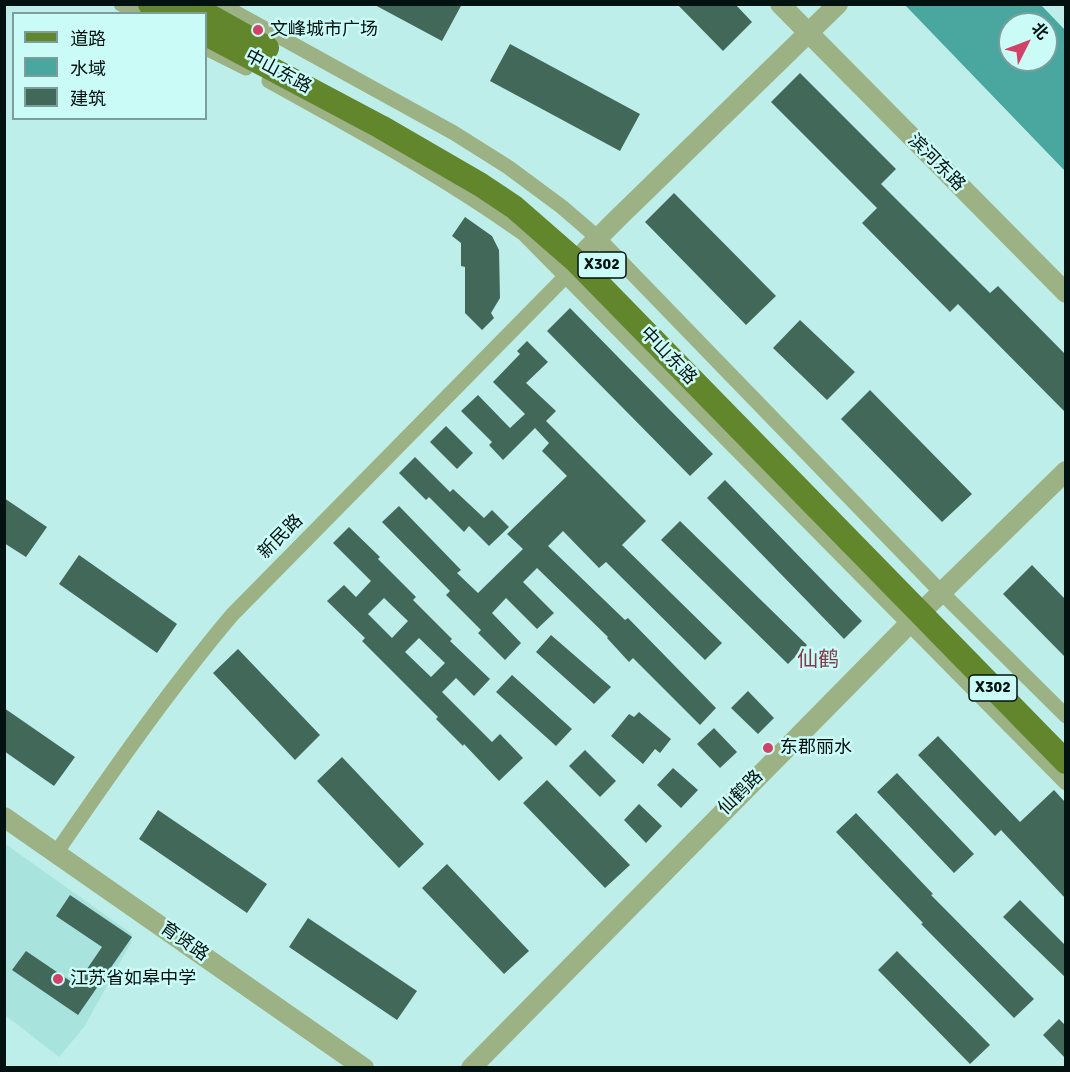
<!DOCTYPE html>
<html>
<head>
<meta charset="utf-8">
<style>
  body { margin:0 }
  #map { position:relative; width:1070px; height:1072px; overflow:hidden; background:#beeee9; font-family:Signika,"Noto Sans SC",sans-serif }
  canvas { display:block }
  .frame { position:absolute; inset:0; border:6px solid #021211; pointer-events:none }
  .legend { position:absolute; left:12px; top:12px; width:195px; height:108px; box-sizing:border-box; background:#cbfbf6; border:2px solid #7b9e9a; margin:0; padding:8px 10px; list-style:none; font-size:18px; color:#021211 }
  .legend li { display:flex; align-items:center; gap:12px; height:30px }
  .legend b { width:30px; border:2px solid #7b9e9a }
  .north { position:absolute; left:998px; top:12px; width:60px; height:60px; box-sizing:border-box; background:#cbfbf6; border:2px solid #7b9e9a; border-radius:50%; rotate:48deg; font-size:16px; font-weight:700; line-height:24px; text-align:center; color:#021211 }
  .north::after { content:''; display:block; margin:auto; width:21px; height:27px; background:#d14269; clip-path:polygon(50% 0,100% 100%,50% 72%,0 100%) }
</style>
</head>
<body>
<div id="map">
<canvas width="1070" height="1072"></canvas>
<div class="frame"></div>
<ul class="legend">
<li><b style="height:8px;background:#62862b"></b>道路</li>
<li><b style="height:16px;background:#49a7a0"></b>水域</li>
<li><b style="height:16px;background:#416859"></b>建筑</li>
</ul>
<div class="north">北</div>
</div>
<script>
const ctx = document.querySelector('canvas').getContext('2d');
ctx.lineJoin = 'round';
function fill(path, color) {
  ctx.fillStyle = color;
  ctx.fill(path, 'evenodd');
}
function stroke(path, color, width, dash) {
  ctx.strokeStyle = color;
  ctx.lineWidth = width;
  ctx.lineCap = dash ? 'butt' : 'round';
  ctx.setLineDash(dash || []);
  ctx.stroke(path);
}
function drawText(font, color, halo, rows, align = 'center') {
  ctx.font = font + ' Signika,"Noto Sans SC",sans-serif';
  ctx.lineWidth = 5;
  ctx.setLineDash([]);
  ctx.textBaseline = 'middle';
  ctx.strokeStyle = halo;
  ctx.fillStyle = color;
  for (const [text, x, y, turn = 0] of rows) {
    ctx.save();
    ctx.translate(x, y);
    ctx.rotate((+turn || 0) * Math.PI / 180);
    ctx.textAlign = isNaN(turn) ? turn : align;
    if (halo) ctx.strokeText(text, 0, 0);
    ctx.fillText(text, 0, 0);
    ctx.restore();
  }
}
fill(new Path2D(`
  M4,843L132,934L131,943L84,1027L59,1057L5,1015Z`), '#a9e3dd');
fill(new Path2D(`
  M905,5H1041L1065,30V171ZM1010,24H1046V60H1010Z`), '#49a7a0');
fill(new Path2D(`
  M373,4H462L442,41Z
  M677,4H735L752,22L723,51Z
  M510,44L640,114L620,151L490,81Z
  M800,73L896,169L881,184L990,293L998,286L1065,354V412L958,304L950,312L862,223L877,208L771,102Z
  M674,193L776,296L746,325L645,222Z
  M465,217L492,236L499,250L500,298L491,313L494,318L482,330L465,313V267L461,266V243L452,236Z
  M570,308L713,454L690,476L547,331Z
  M800,320L855,372L827,400L773,348Z
  M527,341L548,362L526,383L556,411L546,421L646,521L622,545L722,643L705,660L606,562L599,568L563,531L548,546L625,620L628,618L716,708L700,725L633,658L629,662L607,638L608,637L537,568L523,582L554,613L537,629L506,598L492,613L521,643L505,660L478,633L481,630L446,595L450,591L382,522L399,506L461,570L457,573L478,593L523,549L507,534L567,476L542,451L549,443L535,428L503,460L489,445L492,442L461,411L478,395L510,428L525,414L493,382L520,354L517,351Z
  M870,390L972,494L942,522L841,419Z
  M446,426L473,453L457,469L430,442Z
  M415,457L450,492L453,489L484,518L492,510L509,527L489,546L469,526L464,532L429,497L426,500L399,473Z
  M725,480L862,621L844,639L707,498Z
  M4,498L47,527L26,557L4,543Z
  M680,521L807,645L788,664L661,540Z
  M349,527L380,557L378,559L416,597L413,600L452,639L450,641L490,679L474,696L456,678L442,692L492,742L500,734L523,758L499,781L464,744L463,746L436,719L438,717L362,641L365,638L327,601L344,585L356,597L371,581L333,543ZM384,598L408,621L392,638L368,614ZM419,638L445,663L431,677L405,652Z
  M79,555L177,624L157,653L59,584Z
  M1032,565L1065,599V657L1003,594Z
  M551,635L611,687L594,704L536,652Z
  M238,649L320,735L295,760L213,673Z
  M512,675L572,729L556,746L496,692Z
  M748,691L774,718L758,734L731,708Z
  M4,708L75,757L54,786L4,751Z
  M639,712L671,739L660,753L655,749L643,764L611,736L629,714L634,717Z
  M714,728L737,752L720,768L697,744Z
  M938,736L1020,822L1054,790L1065,802V898L1001,830L995,836L918,755Z
  M585,750L616,781L600,797L569,766Z
  M342,757L424,844L399,868L317,781Z
  M673,768L698,790L681,808L657,785Z
  M897,773L974,854L954,873L877,792Z
  M547,780L630,865L605,888L523,803Z
  M639,804L662,826L646,843L624,820Z
  M158,810L267,884L247,913L139,839Z
  M856,813L933,894L931,895L1034,999L1014,1018L921,924L923,923L836,832Z
  M447,864L529,951L504,974L422,888Z
  M70,895L132,937L78,1015L12,970L26,951L76,985L102,947L56,916Z
  M1020,900L1065,945V977L1003,917Z
  M308,918L417,991L397,1020L289,947Z
  M897,951L990,1045L970,1064L878,970Z
  M1059,1019L1065,1025V1058L1043,1035Z`), '#416859');
stroke(new Path2D(`
  M121,4L139,14
  M220,4L454,133L508,167L562,207L598,238L941,592L1066,716
  M206,48L246,68
  M269,81C356,129 443,176 524,234L1066,783
  M56,853C112,772 168,691 232,615L566,276`), '#9cb184', 15);
stroke(new Path2D(`
  M780,4L1066,293
  M566,276L587,249L618,218L838,4
  M4,817L364,1068
  M471,1068L909,624L1066,471`), '#9cb184', 20);
stroke(new Path2D(`
  M150,4L167,14
  M187,4L204,14
  M206,14L267,48
  M206,34L381,127L481,185L514,207L577,262L1066,762`), '#62862b', 24);
for (const [x, y, r, color] of [
  [258,30,6,"#d14269"],
  [768,748,6,"#d14269"],
  [58,979,6,"#d14269"]
]) {
  const dot = new Path2D();
  dot.arc(x, y, r, 0, 2 * Math.PI);
  ctx.fillStyle = color;
  ctx.fill(dot);
  stroke(dot, '#cbfbf6', 2);
}
for (const [x, y, w] of [
  [602,265,48],
  [993,688,48]
]) {
  const box = new Path2D();
  box.roundRect(x - w / 2, y - 13, w, 26, 4.5);
  ctx.fillStyle = '#cbfbf6';
  ctx.fill(box);
  stroke(box, '#021211', 1.5);
}
drawText('bold 16px', '#021211', null, [
  ["X302",602,265],
  ["X302",993,688]
]);
drawText('18px', '#021211', '#cbfbf6', [
  ["文峰城市广场",270,30],
  ["东郡丽水",780,748],
  ["江苏省如皋中学",70,979]
], 'left');
drawText('18px', '#021211', '#cbfbf6', [
  ["中山东路",278,72,28],
  ["滨河东路",936,163,45],
  ["中山东路",668,356,46],
  ["新民路",281,537,-45],
  ["仙鹤路",741,793,-45],
  ["育贤路",184,942,35]
]);
drawText('21px', '#833b4a', '#cbfbf6', [
  ["仙鹤",818,660]
]);
</script>
</body>
</html>
